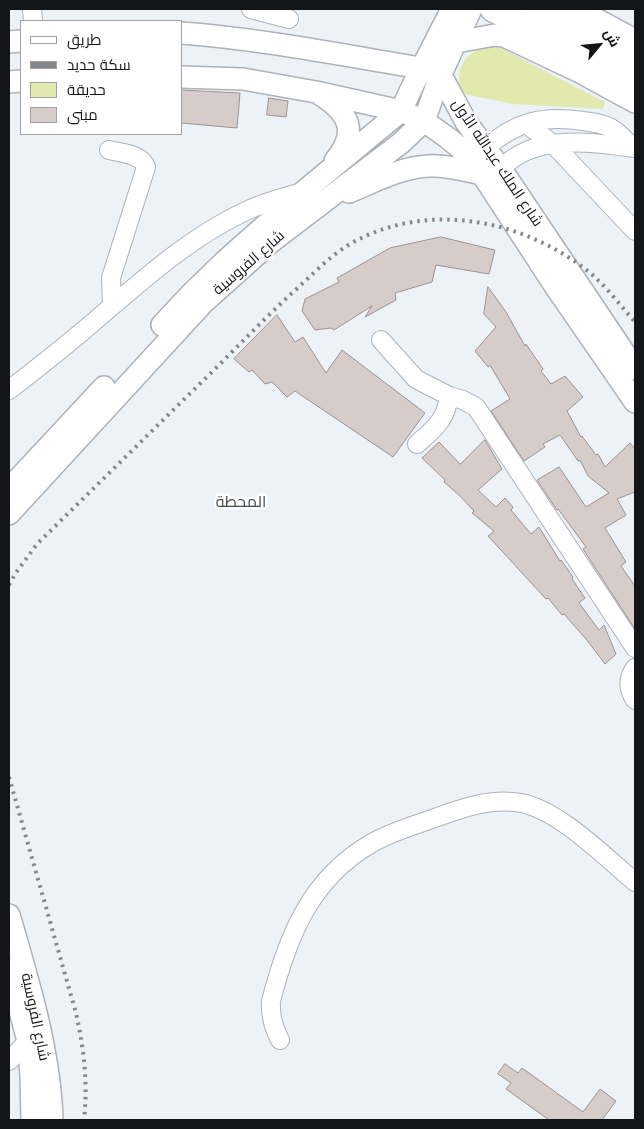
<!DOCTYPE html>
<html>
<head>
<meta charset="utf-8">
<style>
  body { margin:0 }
  #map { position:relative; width:644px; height:1129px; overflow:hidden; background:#edf2f9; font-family:"Libre Baskerville",Cairo,serif }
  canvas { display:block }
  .frame { position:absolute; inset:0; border:10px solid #141518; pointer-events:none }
  .legend { position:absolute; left:20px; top:20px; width:162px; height:115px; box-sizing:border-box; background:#fff; border:1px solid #a1a1a3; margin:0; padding:6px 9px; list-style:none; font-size:15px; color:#141518 }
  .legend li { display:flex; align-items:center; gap:10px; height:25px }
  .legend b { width:25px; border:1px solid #a1a1a3 }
  .north { position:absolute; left:574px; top:20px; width:50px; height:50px; -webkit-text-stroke:4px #fff; paint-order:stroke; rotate:62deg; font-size:14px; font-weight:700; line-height:20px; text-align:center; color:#141518 }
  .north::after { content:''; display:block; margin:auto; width:18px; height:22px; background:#141518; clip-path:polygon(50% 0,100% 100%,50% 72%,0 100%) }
</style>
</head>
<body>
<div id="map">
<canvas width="644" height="1129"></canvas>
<div class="frame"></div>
<ul class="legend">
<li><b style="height:6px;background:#fff"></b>طريق</li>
<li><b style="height:6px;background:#83868b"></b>سكة حديد</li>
<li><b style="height:14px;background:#e2e9af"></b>حديقة</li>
<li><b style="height:14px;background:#d6ccca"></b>مبنى</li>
</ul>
<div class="north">ش</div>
</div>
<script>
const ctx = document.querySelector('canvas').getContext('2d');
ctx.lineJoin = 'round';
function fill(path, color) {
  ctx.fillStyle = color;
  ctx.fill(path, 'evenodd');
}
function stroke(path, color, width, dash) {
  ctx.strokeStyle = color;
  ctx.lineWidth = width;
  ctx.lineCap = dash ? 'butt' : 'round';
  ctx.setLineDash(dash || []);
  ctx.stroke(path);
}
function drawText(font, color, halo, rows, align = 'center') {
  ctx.font = font + ' "Libre Baskerville",Cairo,serif';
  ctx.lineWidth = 5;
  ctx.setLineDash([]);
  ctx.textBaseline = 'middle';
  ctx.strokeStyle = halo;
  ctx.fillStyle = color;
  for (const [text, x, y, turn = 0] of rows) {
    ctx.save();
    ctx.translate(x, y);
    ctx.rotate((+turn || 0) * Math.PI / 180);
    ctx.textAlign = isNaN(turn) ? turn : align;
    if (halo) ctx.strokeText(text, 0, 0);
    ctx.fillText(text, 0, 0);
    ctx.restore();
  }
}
fill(new Path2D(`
  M486,46H497L605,102L603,109L512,104L460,93C457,66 461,57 486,46Z`), '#e2e9af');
const building = new Path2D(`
  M181,90L240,93L237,128L181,123Z
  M269,98L288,101L286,117L267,115Z
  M441,237L495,250L489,274L436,265L432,282L395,293L396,300L365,317L372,306L334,330L331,328L315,330L302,311L305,299L339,282L337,278L390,248Z
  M488,287L506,312L525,346L526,344L543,369L541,371L551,384L565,376L583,397L567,411L581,437L582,436L596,455L598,454L605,467L630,443L635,449V492L617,499L626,515L605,528L626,562L621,566L635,586V629L583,549L586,547L558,509L557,510L537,480L559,467L586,507L609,493L588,476L580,460L578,461L560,435L543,444L545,447L524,461L491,411L510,399L490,365L488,367L475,351L496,327L484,314Z
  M277,315L295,342L303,337L326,373L342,350L425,413L393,457L295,391L287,397L272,382L265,384L252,370L249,372L234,359Z
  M485,440L502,469L478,490L496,507L505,498L513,507L511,510L531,534L539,527L560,561L561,560L573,577L572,579L585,598L579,603L599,630L604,625L616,654L605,664L586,639L564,614L562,615L548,598L546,599L488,536L494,531L472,513L474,511L460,496L444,482L445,480L422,458L439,442L460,464Z
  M505,1064L518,1073L522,1068L583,1112L600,1089L616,1101L602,1120H549L506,1089L511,1083L498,1074Z`);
fill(building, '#d6ccca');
stroke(building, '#9b9290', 1);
const minor = new Path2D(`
  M32,9L33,21
  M251,9L289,19
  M526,124L553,144L635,231
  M486,148C516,121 544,115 583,121C591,122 601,123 609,127C618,131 625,140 632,147
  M109,150C121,153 142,154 146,167L111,278L112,306
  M501,169C534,133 591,142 635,148
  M381,340L416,379L449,396L463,400L476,407L635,648
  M9,390C34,371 59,351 83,331C135,287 185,239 248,210C266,202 284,197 303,192
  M417,444C435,428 446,420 449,396
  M635,668C627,679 628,689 635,700
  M280,1040C273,1027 270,1016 271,1001C288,935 311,878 372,843C391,832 412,826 432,819C459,809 491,797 521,803C559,810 605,857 635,882
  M9,1061L28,1041`);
const major = new Path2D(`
  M577,9L635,40
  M181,33C262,39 342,55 421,68L437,73L444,81L466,122L501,169L635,369
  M9,42L21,41
  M456,42L495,35L504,36L580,72L635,102
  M181,77L243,79L316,92L401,111L424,121L448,138L459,147L482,174L555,286L635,402
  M9,82L21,81
  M321,95C349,113 359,132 335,161
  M349,192C374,182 401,167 429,166C447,165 464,170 482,174
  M162,325L193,292L226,260L303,192L401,111L413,85L452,9
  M9,489L104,387
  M9,514L204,302L271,242L401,143L424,121L440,76L471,9
  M9,915C28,980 50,1051 52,1120
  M9,969L28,1041L31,1075L32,1120`);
const highway = new Path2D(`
  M493,9L580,52L635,84
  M537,9L587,34L635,63`);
stroke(minor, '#adb1b8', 20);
stroke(major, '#adb1b8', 24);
stroke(highway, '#adb1b8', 28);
stroke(minor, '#fff', 18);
stroke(major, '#fff', 21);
stroke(highway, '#fff', 25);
stroke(new Path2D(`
  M9,585L15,574L37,544C98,484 158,425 219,365C247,337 274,309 303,283C318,269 333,254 350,244C426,200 523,219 589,272C606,286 620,305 635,322
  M9,777L76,1013C84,1049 88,1083 84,1120`), '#83868b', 4, [2.5, 5]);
drawText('15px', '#141518', '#fff', [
  ["شارع الملك عبدالله الأول",497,163,56],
  ["شارع الفروسية",249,263,-41],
  ["شارع الفروسية",35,1017,78]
]);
drawText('16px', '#464a4f', '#fff', [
  ["المحطة",241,502]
]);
</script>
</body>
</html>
